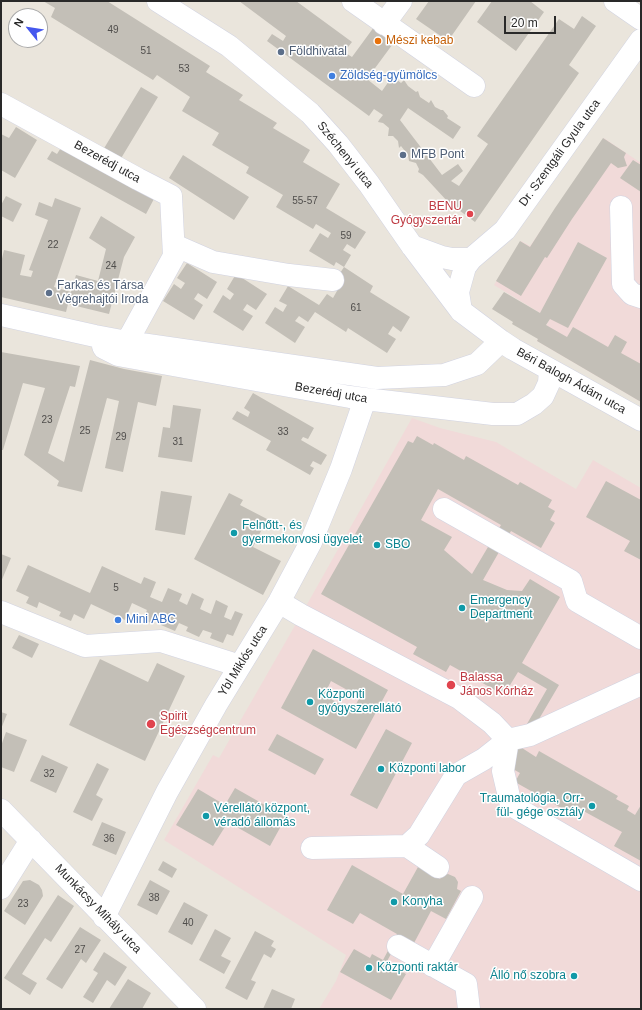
<!DOCTYPE html>
<html>
<head>
<meta charset="utf-8">
<style>
  body { margin:0 }
  #map { position:relative; width:642px; height:1010px; overflow:hidden; background:#eae5dc; font-family:Helvetica,sans-serif }
  canvas { display:block }
  .frame { position:absolute; inset:0; border:2px solid #292929; pointer-events:none }
  .north { position:absolute; left:8px; top:8px; width:40px; height:40px; box-sizing:border-box; background:#fff; border:1px solid #a9a9a9; border-radius:50%; rotate:300deg; font-size:11px; font-weight:700; line-height:16px; text-align:center; color:#292929 }
  .north::after { content:''; display:block; margin:auto; width:14px; height:18px; background:#4557ee; clip-path:polygon(50% 0,100% 100%,50% 72%,0 100%) }
  .scale { position:absolute; left:504px; top:16px; width:52px; height:18px; box-sizing:border-box; border:2px solid #292929; border-top:0; padding-left:5px; font-size:12px; line-height:14px; white-space:nowrap; color:#292929; -webkit-text-stroke:3px #fff; paint-order:stroke }
</style>
</head>
<body>
<div id="map">
<canvas width="642" height="1010"></canvas>
<div class="frame"></div>
<div class="north">N</div>
<div class="scale">20 m</div>
</div>
<script>
const ctx = document.querySelector('canvas').getContext('2d');
ctx.lineJoin = 'round';
function fill(path, color) {
  ctx.fillStyle = color;
  ctx.fill(path, 'evenodd');
}
function stroke(path, color, width, dash) {
  ctx.strokeStyle = color;
  ctx.lineWidth = width;
  ctx.lineCap = dash ? 'butt' : 'round';
  ctx.setLineDash(dash || []);
  ctx.stroke(path);
}
function drawText(font, color, halo, rows, align = 'center') {
  ctx.font = font + ' Helvetica,sans-serif';
  ctx.lineWidth = 3;
  ctx.setLineDash([]);
  ctx.textBaseline = 'middle';
  ctx.strokeStyle = halo;
  ctx.fillStyle = color;
  for (const [text, x, y, turn = 0] of rows) {
    ctx.save();
    ctx.translate(x, y);
    ctx.rotate((+turn || 0) * Math.PI / 180);
    ctx.textAlign = isNaN(turn) ? turn : align;
    if (halo) ctx.strokeText(text, 0, 0);
    ctx.fillText(text, 0, 0);
    ctx.restore();
  }
}
fill(new Path2D(`
  M604,138L641,163V402L537,341L550,319L494,285L521,241L530,246Z
  M412,418L440,428L496,442L576,489L593,460L641,488V1009H319L336,981L346,955L164,840L213,755L219,758L301,615Z`), '#f1dad9');
fill(new Path2D(`
  M43,1H107L210,66L206,72L243,95L239,100L277,123L273,128L310,150L303,162L340,184L326,208L366,232L355,249L347,244L343,250L351,255L344,267L336,262L334,266L309,251L320,233L328,238L331,233L316,224L313,229L276,207L283,195L246,173L249,167L212,145L219,133L182,111L190,97L157,75L153,80L51,17L55,8Z
  M239,1H296L352,42L344,52L352,57L374,27L395,41L367,79L382,91L394,74L396,79L401,83L404,80L408,86L416,92L418,91L420,97L429,103L431,100L435,107L441,110H443L448,116L447,118L461,127L453,139L408,108L400,120L442,175L458,164L463,171L451,181L459,186L488,144L477,136L559,19L574,29L582,16L596,26L569,65L579,73L475,222L448,202L423,175L418,172L419,169L416,163L409,161L408,155L401,146L399,148L398,141L393,136H388L389,128L383,123L378,122L379,120L383,115L374,109L369,116L267,41L272,34L283,41L286,36Z
  M429,1H476L448,41L416,19Z
  M492,1H530L544,12L516,51L477,22Z
  M141,87L158,97L120,160L103,150Z
  M16,127L37,140L15,178L1,170V134L9,138Z
  M603,138L626,153L624,157L627,166L618,168L611,163L572,219L547,258L545,257L521,296L496,281L520,241L530,247L555,208Z
  M62,146L155,197L146,214L47,159L52,151L57,154Z
  M183,155L249,197L234,220L169,178Z
  M633,160L641,165V192L620,178Z
  M6,196L22,204L13,222L1,216V205Z
  M55,198L81,208L54,287L71,292L76,275L98,281L106,249L89,238L101,216L135,237L124,257L109,314L68,304L66,312L1,297V263L4,250L25,255L20,275L31,277L33,271L29,270L48,220L35,215L39,202L52,207Z
  M578,242L607,258L568,328L550,319L546,325L567,337L573,327L608,347L615,335L627,342L621,353L641,364V402L537,341L538,339L512,324L513,322L492,309L504,292L540,313Z
  M187,263L217,282L207,299L198,293L194,299L203,305L194,320L163,301L174,284L181,289L185,283L177,278Z
  M344,267L373,286L370,292L410,317L401,332L393,326L388,334L396,339L387,353L348,328L346,332L315,312L308,322L299,316L295,321L305,327L295,343L265,323L275,307L283,312L287,305L279,301L288,286L319,305L327,294L333,298L337,291L331,287Z
  M236,274L267,294L256,310L247,304L243,310L253,316L243,331L213,312L223,295L230,300L234,294L227,289Z
  M1,352L80,366L75,387L70,386L48,453L64,462L90,360L124,369L162,376L156,406L138,402L123,472L105,468L119,401L107,398L82,492L57,486L59,481L24,455L45,388L23,383L3,450H1Z
  M253,393L314,428L308,439L303,437L301,440L327,455L321,465L313,461L310,466L314,468L310,475L266,450L271,441L232,419L237,411L248,417L250,412L244,408Z
  M173,405L201,409L192,462L158,457L163,427L170,428Z
  M417,436L433,445L434,443L464,460L466,456L518,485L520,482L552,500L548,507L555,511L550,520L555,523L541,548L511,531L483,580L507,590L522,591L530,579L560,597L522,663L559,685L522,748L536,757L539,751L618,796L616,799L629,806L627,810L635,815L641,805V861L614,846L622,832L576,807L572,814L515,782L520,773L504,764L547,689L518,672L504,695L450,665L446,672L413,654L417,647L321,594L408,441L413,443ZM438,489L501,525L472,574L444,550L452,537L421,520Z
  M606,481L641,500V560L624,551L630,541L586,517Z
  M161,491L192,496L185,535L155,530Z
  M229,493L243,500L240,505L267,519L253,547L281,561L263,595L194,559Z
  M1,554L11,558L1,582Z
  M28,565L90,593L102,566L141,584L144,577L156,582L150,597L162,602L168,588L182,594L179,601L187,605L192,593L204,599L200,609L211,614L216,600L228,606L224,617L231,620L235,611L243,614L233,636L227,634L223,643L210,638L212,633L203,630L199,637L186,631L188,627L179,623L175,631L161,625L164,618L157,615L153,624L143,620L147,610L132,603L125,620L91,604L84,619L74,614L71,621L59,616L61,612L39,602L37,608L26,603L29,597L16,591Z
  M19,635L39,644L32,658L12,648Z
  M313,649L388,690L356,749L281,708ZM331,681L360,697L352,711L324,695Z
  M100,659L148,682L157,663L185,676L145,761L69,725Z
  M1,712L7,714L1,729Z
  M386,729L412,743L377,809L350,795Z
  M6,732L27,740L14,772L1,767V746Z
  M277,734L324,759L315,775L268,750Z
  M42,755L68,767L56,793L30,781Z
  M97,763L109,769L96,795L103,799L92,821L73,812Z
  M235,788L286,817L270,846L228,822L213,846L176,825L198,789L225,805Z
  M102,822L126,832L116,855L92,845Z
  M163,861L177,869L172,878L158,870Z
  M352,865L403,894L418,867L440,879L442,876L448,874L455,877L458,882L457,889L461,891L446,919L431,911L414,943L401,936L386,963L406,974L391,1000L340,972L354,949L370,958L372,954L383,960L397,934L360,913L353,924L327,910Z
  M30,880L39,885L42,890L43,896L25,925L4,911L23,881Z
  M150,880L170,891L157,915L137,905Z
  M58,895L74,906L51,942L45,938L22,974L37,983L30,995L4,978Z
  M184,902L208,915L192,945L168,932Z
  M80,927L101,940L86,963L81,959L62,989L46,979Z
  M215,929L231,938L221,956L231,961L224,974L199,960Z
  M255,931L274,941L271,946L276,949L271,958L264,954L251,980L256,982L247,1000L225,988Z
  M104,952L127,967L115,986L107,980L93,1003L83,997L98,973L93,970Z
  M128,979L151,993L142,1009H136L135,1008L134,1009H109Z
  M272,989L295,999L291,1009H263Z`), '#c3bfb7');
const minor = new Path2D(`
  M158,1L229,46L310,113L338,144L369,184L412,246L461,311L501,341L513,349L641,420
  M353,1L474,86
  M615,1L641,19
  M384,24L401,1
  M1,104L138,179L171,196L174,256L127,342
  M621,207L623,284L632,294L641,297
  M174,245L213,262L289,275L333,280
  M412,246L442,257L452,259H471
  M461,311L458,292L465,267L471,259L505,230L641,40
  M1,315L95,336L127,342L377,378L444,375L477,364L501,341
  M103,346L104,348L118,355L350,397L365,399L493,414H517L534,404L543,396L549,383L550,370
  M444,509L571,581L577,601L641,638
  M279,602L301,615L459,698L492,723L508,740L503,771L511,805L641,880
  M1,612L85,646L161,641L240,666
  M1,810L195,1009
  M407,846L438,867
  M312,848L407,846L419,835L456,775L484,759L508,740L530,735L641,684
  M1,888L31,840
  M104,917L167,792L216,705L279,602L311,542L341,469L365,399
  M398,946L466,984L469,1009
  M433,966L472,897`);
stroke(minor, '#d1d3e1', 23);
stroke(minor, '#fff', 22);
for (const [x, y, r, color] of [
  [378,41,4,"#e8710a"],
  [281,52,4,"#5c6f8a"],
  [332,76,4,"#3f7fe0"],
  [403,155,4,"#5c6f8a"],
  [470,214,4,"#e0444e"],
  [49,293,4,"#5c6f8a"],
  [234,533,4,"#0f9aa8"],
  [377,545,4,"#0f9aa8"],
  [462,608,4,"#0f9aa8"],
  [118,620,4,"#3f7fe0"],
  [451,685,5,"#e0444e"],
  [310,702,4,"#0f9aa8"],
  [151,724,5,"#e0444e"],
  [381,769,4,"#0f9aa8"],
  [592,806,4,"#0f9aa8"],
  [206,816,4,"#0f9aa8"],
  [394,902,4,"#0f9aa8"],
  [369,968,4,"#0f9aa8"],
  [574,976,4,"#0f9aa8"]
]) {
  const dot = new Path2D();
  dot.arc(x, y, r, 0, 2 * Math.PI);
  ctx.fillStyle = color;
  ctx.fill(dot);
  stroke(dot, '#fff', 1.5);
}
drawText('10px', '#504e4c', null, [
  ["49",113,30],
  ["51",146,51],
  ["53",184,69],
  ["55-57",305,201],
  ["59",346,236],
  ["22",53,245],
  ["24",111,266],
  ["61",356,308],
  ["23",47,420],
  ["25",85,431],
  ["33",283,432],
  ["29",121,437],
  ["31",178,442],
  ["5",116,588],
  ["32",49,774],
  ["36",109,839],
  ["38",154,898],
  ["23",23,904],
  ["40",188,923],
  ["27",80,950]
]);
drawText('12px', '#c56008', '#fff', [
  ["Mészi kebab",386,41]
], 'left');
drawText('12px', '#4e5e75', '#fff', [
  ["Földhivatal",289,52],
  ["MFB Pont",411,155],
  ["Farkas és Társa",57,286],
  ["Végrehajtói Iroda",57,300]
], 'left');
drawText('12px', '#366cbe', '#fff', [
  ["Zöldség-gyümölcs",340,76],
  ["Mini ABC",126,620]
], 'left');
drawText('12px', '#292929', '#fff', [
  ["Dr. Szentgáli Gyula utca",560,153,-54],
  ["Széchenyi utca",345,155,51],
  ["Bezerédj utca",107,162,29],
  ["Béri Balogh Ádám utca",571,381,29],
  ["Bezerédj utca",331,393,10],
  ["Ybl Miklós utca",243,661,-58],
  ["Munkácsy Mihály utca",98,909,46]
]);
drawText('12px', '#be3a42', '#fff', [
  ["BENU",462,207,"right"],
  ["Gyógyszertár",462,221,"right"],
  ["Balassa",460,678],
  ["János Kórház",460,692],
  ["Spirit",160,717],
  ["Egészségcentrum",160,731]
], 'left');
drawText('12px', '#0d838f', '#fff', [
  ["Felnőtt-, és",242,526],
  ["gyermekorvosi ügyelet",242,540],
  ["SBO",385,545],
  ["Emergency",470,601],
  ["Department",470,615],
  ["Központi",318,695],
  ["gyógyszerellátó",318,709],
  ["Központi labor",389,769],
  ["Traumatológia, Orr-",584,799,"right"],
  ["fül- gége osztály",584,813,"right"],
  ["Vérellátó központ,",214,809],
  ["véradó állomás",214,823],
  ["Konyha",402,902],
  ["Központi raktár",377,968],
  ["Álló nő szobra",566,976,"right"]
], 'left');
</script>
</body>
</html>
